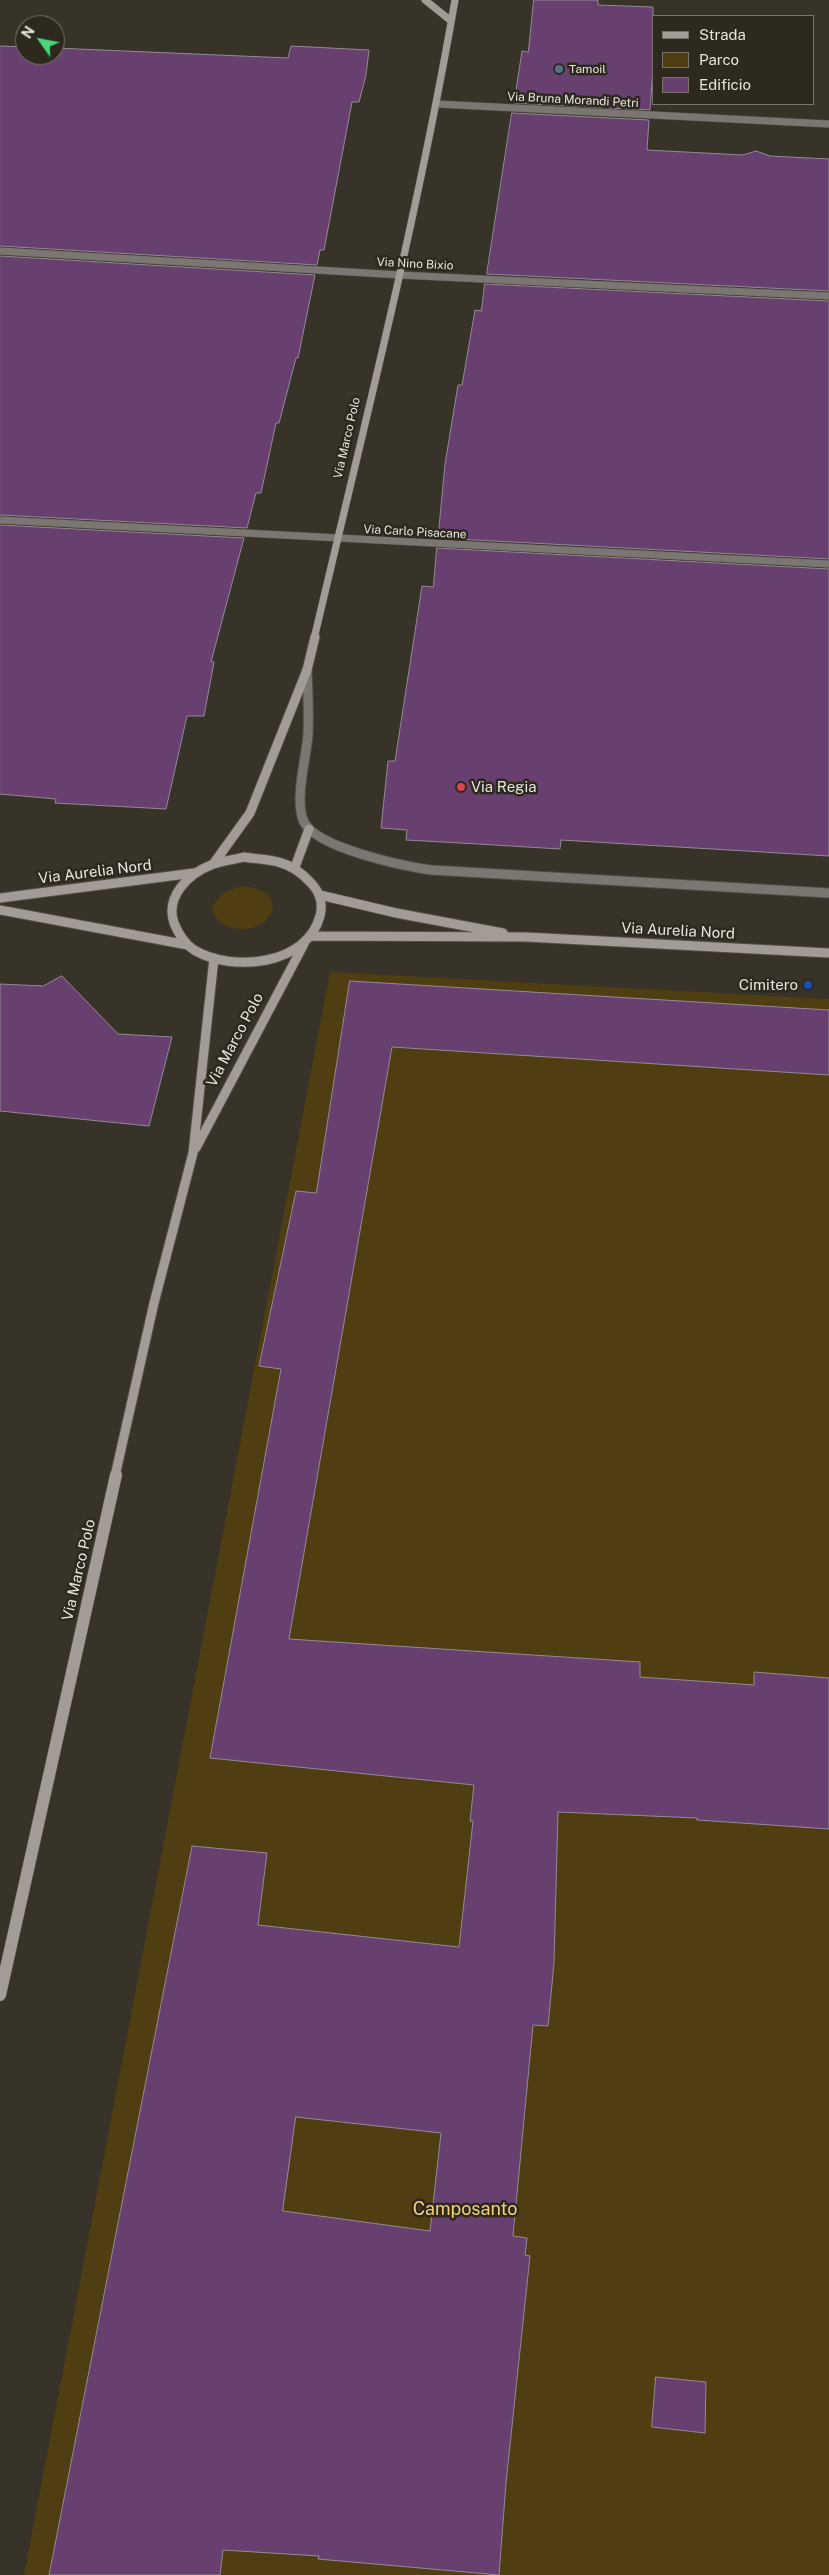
<!DOCTYPE html>
<html>
<head>
<meta charset="utf-8">
<style>
  body { margin:0 }
  #map { position:relative; width:829px; height:2575px; overflow:hidden; background:#373328; font-family:"Public Sans",sans-serif }
  canvas { display:block }
  .legend { position:absolute; left:652px; top:15px; width:162px; height:90px; box-sizing:border-box; background:#2d291f; border:1px solid #77746b; margin:0; padding:6px 9px; list-style:none; font-size:15px; color:#e7e4dd }
  .legend li { display:flex; align-items:center; gap:10px; height:25px }
  .legend b { width:25px; border:1px solid #77746b }
  .north { position:absolute; left:15px; top:15px; width:50px; height:50px; box-sizing:border-box; background:#2d291f; border:1px solid #77746b; border-radius:50%; rotate:303deg; font-size:14px; font-weight:700; line-height:20px; text-align:center; color:#e7e4dd }
  .north::after { content:''; display:block; margin:auto; width:18px; height:22px; background:#45d77a; clip-path:polygon(50% 0,100% 100%,50% 72%,0 100%) }
</style>
</head>
<body>
<div id="map">
<canvas width="829" height="2575"></canvas>
<ul class="legend">
<li><b style="height:6px;background:#a39b95"></b>Strada</li>
<li><b style="height:14px;background:#4e3e12"></b>Parco</li>
<li><b style="height:14px;background:#674070"></b>Edificio</li>
</ul>
<div class="north">N</div>
</div>
<script>
const ctx = document.querySelector('canvas').getContext('2d');
ctx.lineJoin = 'round';
function fill(path, color) {
  ctx.fillStyle = color;
  ctx.fill(path, 'evenodd');
}
function stroke(path, color, width, dash) {
  ctx.strokeStyle = color;
  ctx.lineWidth = width;
  ctx.lineCap = dash ? 'butt' : 'round';
  ctx.setLineDash(dash || []);
  ctx.stroke(path);
}
function drawText(font, color, halo, rows, align = 'center') {
  ctx.font = font + ' "Public Sans",sans-serif';
  ctx.lineWidth = 5;
  ctx.setLineDash([]);
  ctx.textBaseline = 'middle';
  ctx.strokeStyle = halo;
  ctx.fillStyle = color;
  for (const [text, x, y, turn = 0] of rows) {
    ctx.save();
    ctx.translate(x, y);
    ctx.rotate((+turn || 0) * Math.PI / 180);
    ctx.textAlign = isNaN(turn) ? turn : align;
    if (halo) ctx.strokeText(text, 0, 0);
    ctx.fillText(text, 0, 0);
    ctx.restore();
  }
}
fill(new Path2D(`
  M241,886C299,890 268,942 227,926C217,922 214,916 212,906L223,893Z
  M330,972L829,999V2575H24Z`), '#4e3e12');
const building = new Path2D(`
  M534,0H598V5L653,7V68L650,110L514,103L522,51L528,52Z
  M0,46L25,47V55H55V48L288,58L291,46L369,50L366,75L359,102H352L324,250H320L317,265L0,246Z
  M512,113L649,120L647,150L743,155L756,151L770,156L829,159V291L487,274Z
  M0,256L315,275L298,358H296L279,423H276L261,493H256L247,528L0,515Z
  M485,284L829,301V559L438,538L445,464L458,385H462L475,310L481,311Z
  M0,525L244,538L211,662H214L204,716H187L166,809L55,803L56,799L0,794Z
  M437,548L829,569V856L561,840L560,849L478,844L406,840L407,830L381,828L388,761H395L422,586L433,587Z
  M62,976L118,1034L172,1037L149,1126L0,1111V984L43,986Z
  M350,981L829,1010V1075L392,1047L289,1639L640,1662V1677L754,1685V1672L829,1678V1829L697,1820V1818L558,1812L554,1963L548,2026L533,2025L513,2236L527,2238L525,2255L530,2256L506,2483L499,2575L318,2559L319,2556L223,2550L220,2575H49L192,1846L267,1853L258,1925L459,1947L473,1821H470L474,1785L210,1758L281,1369L259,1366L296,1191L316,1193ZM296,2117L441,2133L430,2231L283,2211Z
  M656,2377L706,2382L705,2433L652,2427Z`);
fill(building, '#674070');
stroke(building, '#938a95', 1);
const streetFar1 = new Path2D(`
  M437,104L829,124
  M0,251L400,275L829,296
  M0,520L829,564`);
const street = new Path2D(`
  M307,670C308,692 309,713 308,735C306,759 294,801 304,822C317,848 403,866 431,870L829,893`);
const secondaryFar2 = new Path2D(`
  M425,0L450,20
  M314,639C364,426 418,215 455,0`);
const secondaryFar1 = new Path2D(`
  M244,857C255,859 267,859 278,862C291,865 303,874 312,884C320,893 323,905 320,916C307,965 233,973 194,950C185,944 178,933 174,923C165,897 188,874 211,865C221,861 233,860 244,857Z
  M214,863L250,813L307,670L315,637
  M295,867L309,829
  M320,895L396,913L503,933
  M0,898L194,873
  M0,910L188,945
  M310,936L526,937L829,953
  M196,1148L304,944
  M115,1476L154,1303L193,1153L214,958`);
const secondary = new Path2D(`
  M0,1995L116,1475`);
stroke(streetFar1, '#534f45', 8);
stroke(street, '#534f45', 11);
stroke(secondaryFar2, '#534f45', 8);
stroke(secondaryFar1, '#534f45', 11);
stroke(secondary, '#534f45', 13);
stroke(streetFar1, '#7b7672', 7);
stroke(street, '#7b7672', 9);
stroke(secondaryFar2, '#a39b95', 7);
stroke(secondaryFar1, '#a39b95', 9);
stroke(secondary, '#a39b95', 12);
for (const [x, y, r, color] of [
  [559,69,5,"#5c6f8a"],
  [461,787,5,"#e0444e"],
  [808,985,5,"#1a4fb4"]
]) {
  const dot = new Path2D();
  dot.arc(x, y, r, 0, 2 * Math.PI);
  ctx.fillStyle = color;
  ctx.fill(dot);
  stroke(dot, '#2d291f', 2);
}
drawText('12px', '#e7e4dd', '#2d291f', [
  ["Tamoil",569,69]
], 'left');
drawText('12px', '#e7e4dd', '#2d291f', [
  ["Via Bruna Morandi Petri",573,100,3],
  ["Via Nino Bixio",415,264,3],
  ["Via Marco Polo",347,438,-77],
  ["Via Carlo Pisacane",415,532,3]
]);
drawText('15px', '#e7e4dd', '#2d291f', [
  ["Via Regia",471,787],
  ["Cimitero",798,985,"right"]
], 'left');
drawText('15px', '#e7e4dd', '#2d291f', [
  ["Via Aurelia Nord",95,872,-7],
  ["Via Aurelia Nord",678,931,3],
  ["Via Marco Polo",235,1040,-62],
  ["Via Marco Polo",79,1570,-77]
]);
drawText('18px', '#f6d075', '#2d291f', [
  ["Camposanto",465,2209]
]);
</script>
</body>
</html>
